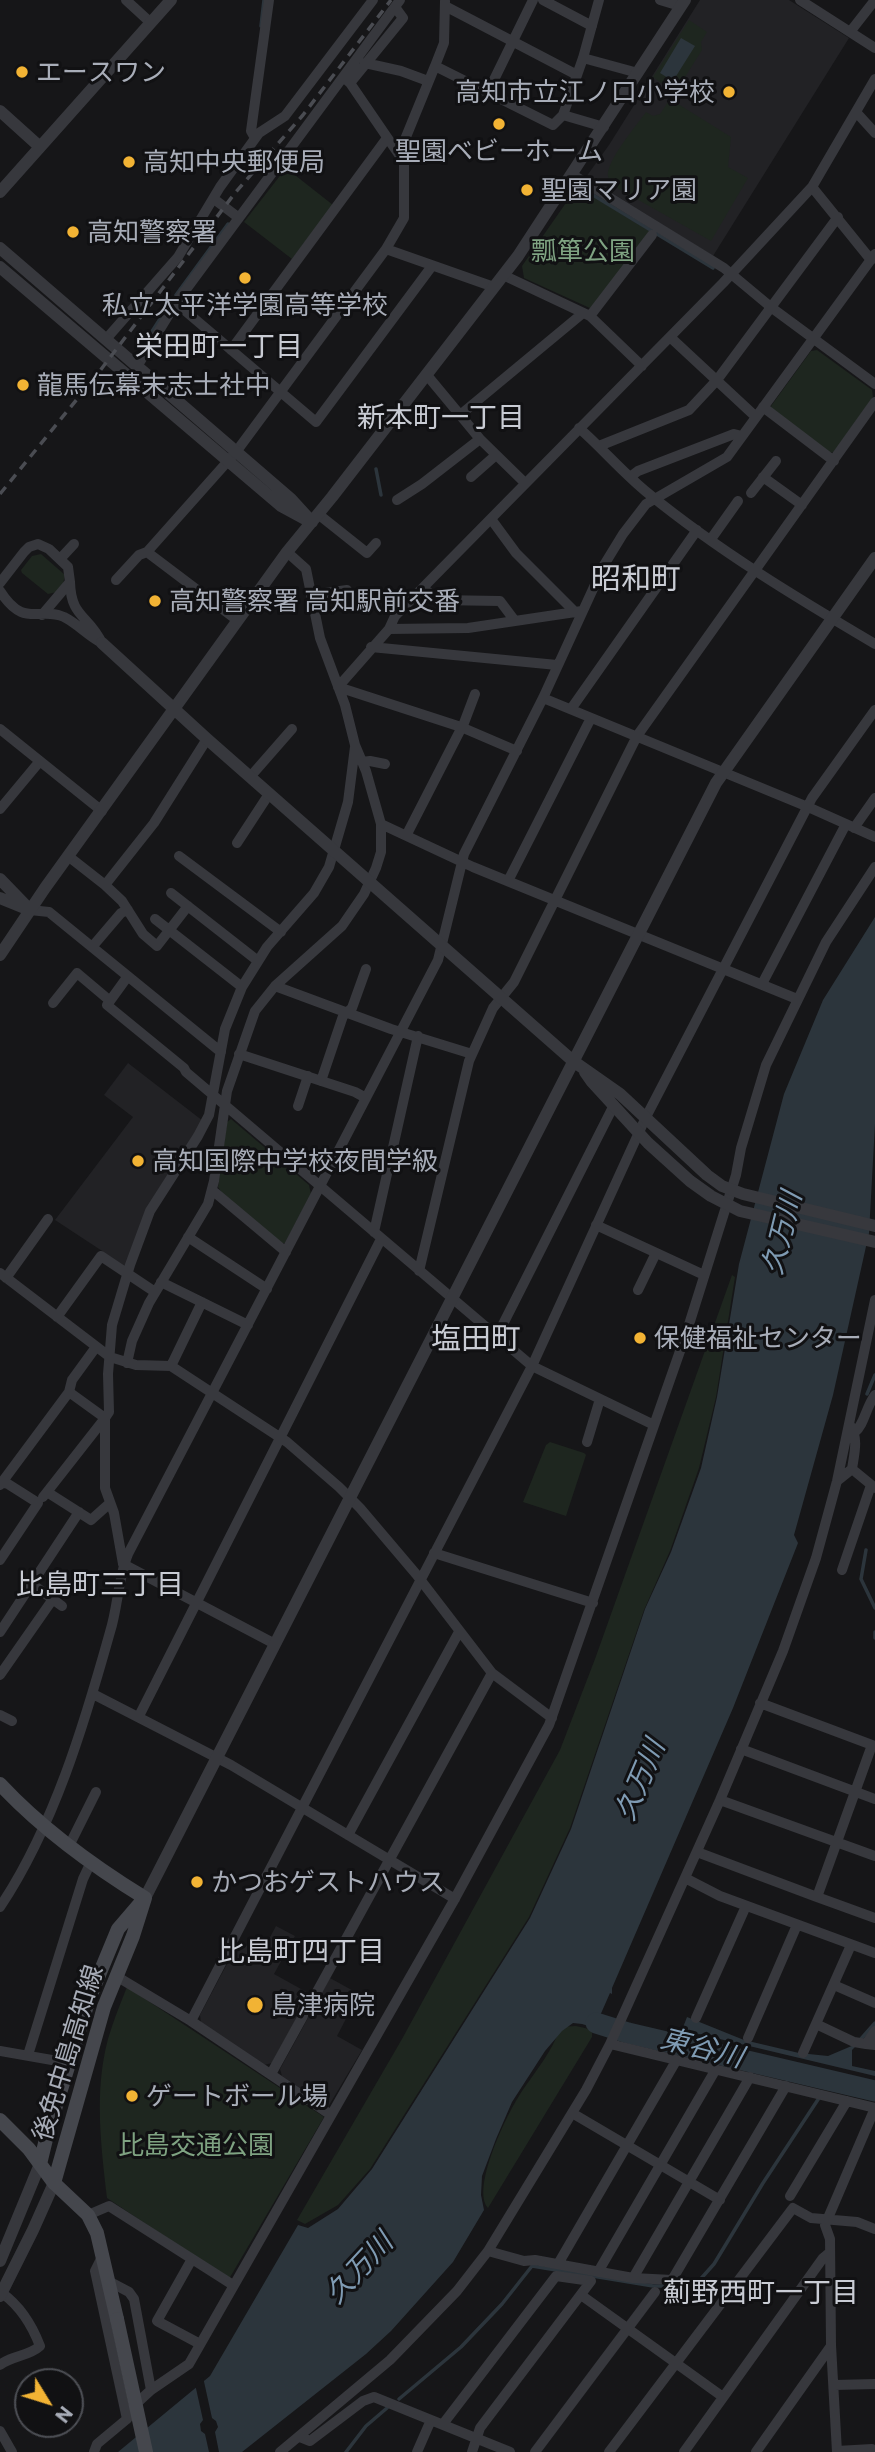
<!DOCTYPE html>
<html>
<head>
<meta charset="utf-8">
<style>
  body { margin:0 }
  #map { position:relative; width:875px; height:2452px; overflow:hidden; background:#161618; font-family:Commissioner,sans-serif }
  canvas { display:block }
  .north { position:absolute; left:14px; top:2368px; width:70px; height:70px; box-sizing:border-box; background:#111113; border:2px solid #4d4f55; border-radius:50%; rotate:128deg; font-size:19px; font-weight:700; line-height:28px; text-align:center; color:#a8adb8 }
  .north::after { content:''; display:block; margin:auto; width:24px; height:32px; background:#f2b334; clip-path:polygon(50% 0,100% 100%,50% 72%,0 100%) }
</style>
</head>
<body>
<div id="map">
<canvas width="875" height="2452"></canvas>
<div class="north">N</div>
</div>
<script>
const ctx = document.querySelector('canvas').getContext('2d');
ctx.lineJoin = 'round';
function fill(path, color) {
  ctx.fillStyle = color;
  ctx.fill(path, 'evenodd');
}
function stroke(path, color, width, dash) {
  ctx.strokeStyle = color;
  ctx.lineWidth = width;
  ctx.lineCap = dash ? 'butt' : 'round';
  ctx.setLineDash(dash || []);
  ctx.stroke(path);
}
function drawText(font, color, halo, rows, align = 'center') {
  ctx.font = font + ' Commissioner,"Noto Sans JP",sans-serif';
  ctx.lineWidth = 6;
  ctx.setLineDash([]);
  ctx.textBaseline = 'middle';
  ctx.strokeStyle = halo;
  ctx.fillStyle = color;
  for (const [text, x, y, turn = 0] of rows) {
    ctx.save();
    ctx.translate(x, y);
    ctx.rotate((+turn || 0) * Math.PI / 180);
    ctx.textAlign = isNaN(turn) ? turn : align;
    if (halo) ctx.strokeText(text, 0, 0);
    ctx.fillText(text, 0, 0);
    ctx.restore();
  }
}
fill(new Path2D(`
  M700,0H789L849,38L713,256L586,177L609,145Z
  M128,1063L203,1121L125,1266L55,1220L133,1117L104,1095Z
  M276,1926L295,1936L274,1974L310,1994L272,2063L264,2065L201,2023L200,2015L237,1945L242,1943L261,1954Z
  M330,1978L359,1994L337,2036L362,2050L328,2107L282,2076L280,2069Z`), '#222225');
fill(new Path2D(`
  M689,20L707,32L701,42L702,50L675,93L653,77Z
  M670,99L731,137L728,167L748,178L711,241L619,189C615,185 610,183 608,176C606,161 637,125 646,112L653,116L660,114Z
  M286,168L333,205L292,259L244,222Z
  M577,187L651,232L592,309L524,278L522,266Z
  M817,350L872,390L873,397L834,452L829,453L772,410L771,406L811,351Z
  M41,554L65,575L63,584L57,592L48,594L22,573L21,570L32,556Z
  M231,1119L309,1185L311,1194L285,1243H280L222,1193L218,1187L227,1122Z
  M732,1275L735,1277L716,1397L699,1468L670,1551L644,1610L570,1828L529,1917L370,2169L338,2205L305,2224L297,2220L402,2039L560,1750L595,1659Z
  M550,1442L584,1453L586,1455L566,1516L523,1502L546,1445Z
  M127,1987L324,2117L229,2279L107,2198C101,2146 94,2091 108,2039C113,2022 120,2004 127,1987Z
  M576,2026L589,2029L592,2032V2037L488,2208C471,2189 506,2116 519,2096C532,2075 553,2052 560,2027Z`), '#1e261f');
fill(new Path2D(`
  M681,38L695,46L673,81L660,73Z
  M875,917V1124L869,1233L833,1395L794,1535L798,1543L733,1708L612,1988V1994L610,1993L599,2018L603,2022L625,2029L622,2036L582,2024L573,2023L562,2031L545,2051L512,2102L496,2139L482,2176L481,2195L484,2210L453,2262L391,2331L366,2354L242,2452H118L210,2376L298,2225L308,2228L338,2209L372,2169L530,1918L571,1829L645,1609L671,1552L701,1468L717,1397L739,1264L784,1094L823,1000Z
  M687,2017L744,2040L799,2053L828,2056L854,2045L856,2046L852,2050V2066L875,2071V2076L682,2030Z`), '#2c353c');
fill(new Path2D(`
  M203,2377L212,2418L216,2421L218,2427L215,2432L219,2452H209L205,2434L201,2431L200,2424L203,2420L195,2384Z`), '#161618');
stroke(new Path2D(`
  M261,26L264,0
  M578,186L713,268
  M176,295L228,224
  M142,347L160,319
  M376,469L381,495
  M867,1394L875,1375
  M866,1550L861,1579L875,1608
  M875,1632V1638
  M860,2040L875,2023
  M399,2399L461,2347L502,2304L532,2266L653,2286H683L697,2283L714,2264L763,2183L819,2098
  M346,2452L366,2426L387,2408`), '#2c353c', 3.5);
stroke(new Path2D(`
  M596,2023L628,2033L875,2091`), '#2c353c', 21);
stroke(new Path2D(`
  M126,0L151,23
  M543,0L592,26
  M660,0L680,6
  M800,0L875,48
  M445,6L577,75
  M850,32L875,0
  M583,58L638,73
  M365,63L401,71L428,81
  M435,66L444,43L445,1
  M350,83L403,18L395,7
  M488,92L533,0
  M856,112L875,133
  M563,115L604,127
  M255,138L251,131L269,0
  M399,154L435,66L553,125L563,115L583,58L599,0
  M573,175L724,268L772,308L875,384
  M812,187L871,260
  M214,199L239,218
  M386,249L494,287
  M503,275L590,316L642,366
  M176,303L400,0
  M590,316L652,235
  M670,337L756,417
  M107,338L178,257L220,187L259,133L285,116L373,0
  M231,350L387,138
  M138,365L176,303L316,422L432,266
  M426,374L480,439L525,483
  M763,407L834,461
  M460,415L583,313
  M579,428C603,449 624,474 649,494C719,551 797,598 875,644
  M599,446L689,410L717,380L838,217
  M471,477L496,455
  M630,477L638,471L734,434L742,436
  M763,477L802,505
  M751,493L776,461
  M397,500L422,484L480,439
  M318,514L367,553L376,543
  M491,519L516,553L576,613
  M711,539L738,501
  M60,559L74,544
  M116,580L139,555L147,552
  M0,583L24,552L29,547L38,544L49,549L68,567L70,582L42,615
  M423,588L438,600L500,601L515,621
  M0,591C24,629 39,606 64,617C78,624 88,636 102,643C88,614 71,618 70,582
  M311,595L347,590
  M237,620L147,552L236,452L386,249L404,218V162L350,83L343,77
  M389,629L468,628L582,611
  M371,647L557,665
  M338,687L389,629L395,616L723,283L812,187L875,79
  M338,687L461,727L517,751
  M543,698L808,807L875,837
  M571,709L697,530
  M0,729L102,811
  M362,762L370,761L385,764
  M250,777L292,729
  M0,809L40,761
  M381,824L473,867L797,999
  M854,828L875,798
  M407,834L464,723L475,694
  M237,843L269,794
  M68,856L105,885L154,823L207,739
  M179,856L281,932
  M508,881L591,718
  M105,885L122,901L143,934L157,946L188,906
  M171,893L258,961
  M30,910L49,912L221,1052
  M155,919L242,987
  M92,947L121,913L128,910
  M128,976L107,1005L184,1068L186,1072L532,1366L654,1425
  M762,984L846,824
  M275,986L391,1029L472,1054
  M53,1003L77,973L109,1000
  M239,1054L355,1092L366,1098
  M321,1081L343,1016L352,1008L366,969
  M298,1106L308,1076
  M212,1190L286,1252
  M596,1225L704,1275
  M374,1232L418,1036
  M188,1237L267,1289
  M419,1271L469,1061L493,1008L514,982L637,736L875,402
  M0,1273L110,1357L136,1365L171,1366L287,1442L339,1487L360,1508L416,1574L492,1673L552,1718
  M6,1278L48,1219
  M161,1282L248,1325
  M638,1290L656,1253
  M57,1317L101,1256L155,1292
  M497,1336L614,1105
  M127,1363L132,1341L149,1303L208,1204L214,1181L227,1091L255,1011L275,986L342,926L364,894L376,868L381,852V824L366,771L355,745L345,705L320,638L306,569L287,552
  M171,1366L202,1302
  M855,1432C864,1425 866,1407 875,1395
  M587,1442L600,1399
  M852,1469L875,1488
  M837,1481L852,1469C854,1455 859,1438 850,1425
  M0,1482L8,1484L38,1503L0,1560
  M0,1485L69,1392L72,1380L96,1347
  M47,1492L105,1418L69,1392
  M43,1497L47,1492L91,1520L110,1503
  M434,1553L593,1603
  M123,1564L114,1513L105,1488V1418L109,1412L108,1374L112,1325L130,1265L150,1211L198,1136L209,1115L225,1029L242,987L267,947L314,893L329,867L348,802L355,747
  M123,1564L275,1644
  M842,1570L871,1485
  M32,1584L62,1606
  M0,1632L79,1512
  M0,1675L53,1599
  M93,1694L231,1765L455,1899
  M760,1703L875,1746
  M0,1715L12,1721
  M139,1716L381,1239
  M741,1749L875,1799
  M720,1800L875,1856
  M348,1835L459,1632
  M69,1846L96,1792
  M697,1852L817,1897L872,1745
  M685,1878L720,1896L875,1953
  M817,1897L875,1918
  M0,1907C54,1826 84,1725 110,1632C118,1607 118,1578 128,1554L438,960L464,854L543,698L604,565L623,534L646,504L727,457L875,254
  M116,1976L191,2021L331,2115
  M834,1985L875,2003
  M307,2010L492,1673
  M696,2018L746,1906
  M191,2021L532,1366L646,1117L812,798L875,710
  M816,2024L854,2042L866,2044
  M875,2031L866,2044L875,2045
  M748,2038L797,1925
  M610,2044L875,2108
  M0,2051L69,2063
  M803,2053L851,1945
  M28,2055L83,1879L91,1862
  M271,2074L303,2016
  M572,2113L720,2200
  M790,2196L847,2101
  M88,2215L109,2206L233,2285
  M488,2251L524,2261L535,2260L633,2278L672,2280L786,2086
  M103,2255L95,2271L127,2419
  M192,2259L157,2321L200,2344
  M558,2264L676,2061
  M598,2272L716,2069
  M633,2278L750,2077
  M110,2282L129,2292L134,2299L151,2390
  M581,2295L723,2397
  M0,2365C12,2355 28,2357 40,2346C32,2325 20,2306 2,2293
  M834,2385L875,2384
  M443,2424L556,2276L591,2281L480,2428L472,2452
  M0,2431L12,2452
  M300,2437L310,2441L363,2401L374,2397L510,2452
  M837,2451L872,2449
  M94,2452L97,2444L127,2419L138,2402L151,2390L189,2364L453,1902L549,1725L686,1334L736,1175L741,1148L766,1065L826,942L875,867
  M280,2452L390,2360L457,2291L488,2251L586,2090L610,2044L720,1800L783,1651L816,1558L837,1481L875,1300
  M417,2452L431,2420
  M535,2452L655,2292
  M609,2452L793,2208L811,2218L857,2222L875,2229
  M684,2452L823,2258L829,2253
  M756,2452L831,2346
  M837,2452L831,2345L830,2239L825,2225L875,2108`), '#37383d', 10);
stroke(new Path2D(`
  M0,111L40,147
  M0,192L171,0
  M0,248L291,499L312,522
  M0,267L281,506L305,519
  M102,643L207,739L573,1061L620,1094L707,1175L722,1186L743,1194L875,1226
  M0,879L30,910
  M0,898L27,909
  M0,955L45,888L287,552L332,497L518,256L685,0
  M585,1072L592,1082L648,1143L690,1181L711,1196L740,1211L875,1242
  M145,1898L716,783L875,558
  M0,2261L40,2164
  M0,2296L33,2230L54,2183`), '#37383d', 12);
stroke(new Path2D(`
  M0,1784C42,1829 93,1866 145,1898
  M0,2120L29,2149L54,2183L88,2215L97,2233L117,2319
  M40,2164L47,2135L89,1999L118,1929L142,1901
  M54,2183L104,2007L133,1936L145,1898`), '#45474d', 14);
stroke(new Path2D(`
  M0,494L99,372L235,193L303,115L391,0`), '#4a4c52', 3.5, [9, 7]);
stroke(new Path2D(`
  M117,2319L146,2452`), '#45474d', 14);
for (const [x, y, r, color] of [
  [22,72,7,"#f2b334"],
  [729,92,7,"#f2b334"],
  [499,124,7,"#f2b334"],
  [129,162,7,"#f2b334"],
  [527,190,7,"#f2b334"],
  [73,232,7,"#f2b334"],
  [245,278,7,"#f2b334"],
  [23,385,7,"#f2b334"],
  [155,601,7,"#f2b334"],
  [138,1161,7,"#f2b334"],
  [640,1338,7,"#f2b334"],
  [197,1882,7,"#f2b334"],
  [255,2005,9,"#f2b334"],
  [132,2096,7,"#f2b334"]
]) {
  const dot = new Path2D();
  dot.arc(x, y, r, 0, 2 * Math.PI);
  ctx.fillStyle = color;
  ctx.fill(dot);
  stroke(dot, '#111113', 2.5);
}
drawText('26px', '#a8adb8', '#111113', [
  ["エースワン",36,72],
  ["高知市立江ノ口小学校",715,92,"right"],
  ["聖園ベビーホーム",499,151,"center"],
  ["高知中央郵便局",143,162],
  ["聖園マリア園",541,190],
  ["高知警察署",87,232],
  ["私立太平洋学園高等学校",245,305,"center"],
  ["龍馬伝幕末志士社中",37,385],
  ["高知警察署 高知駅前交番",169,601],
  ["高知国際中学校夜間学級",152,1161],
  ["保健福祉センター",654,1338],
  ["かつおゲストハウス",211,1882],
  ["島津病院",271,2005],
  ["ゲートボール場",146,2096]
], 'left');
drawText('26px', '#7fa382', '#111113', [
  ["瓢箪公園",583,251],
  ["比島交通公園",196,2145]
]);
drawText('26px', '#a8adb8', '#111113', [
  ["後免中島高知線",68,2053,-73]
]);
drawText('28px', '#c9ccd4', '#111113', [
  ["栄田町一丁目",219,347],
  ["新本町一丁目",441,418],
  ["比島町三丁目",100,1585],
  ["比島町四丁目",301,1952],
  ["薊野西町一丁目",761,2293]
]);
drawText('italic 28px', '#7f9bb3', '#111113', [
  ["久万川",782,1233,-76],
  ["久万川",640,1780,-67],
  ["東谷川",702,2048,14],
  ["久万川",359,2268,-47]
]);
drawText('30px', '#c9ccd4', '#111113', [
  ["昭和町",636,579],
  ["塩田町",476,1339]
]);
</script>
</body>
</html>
